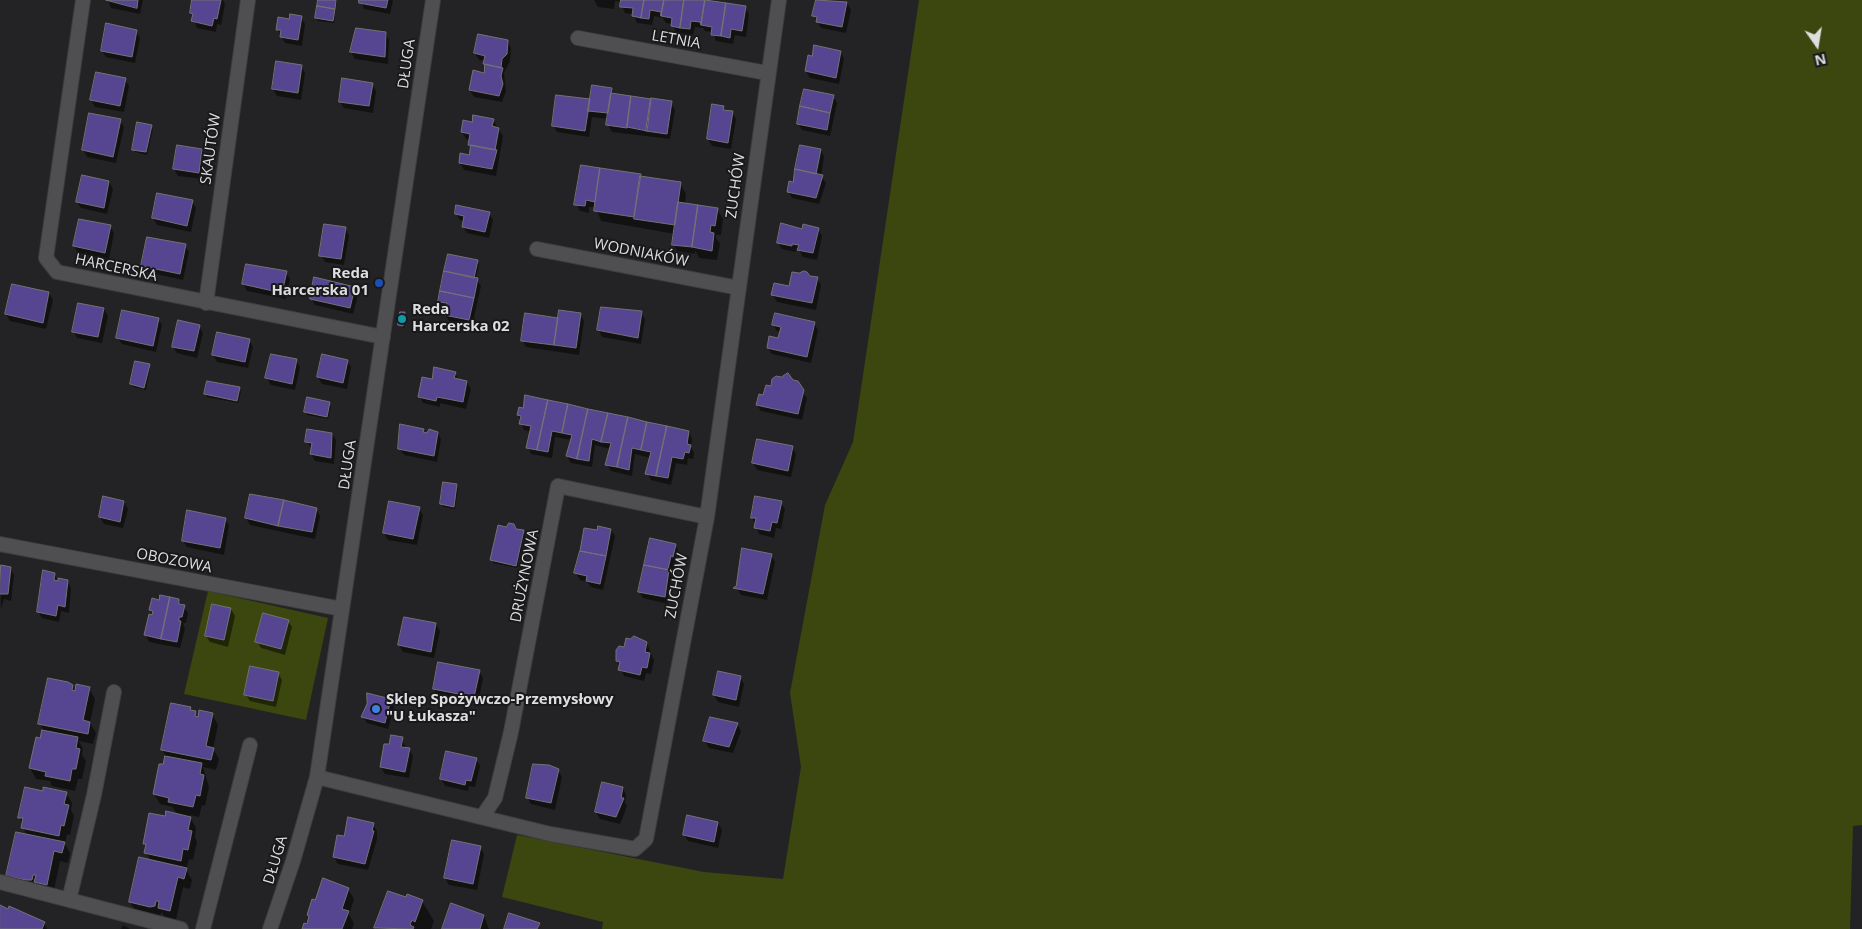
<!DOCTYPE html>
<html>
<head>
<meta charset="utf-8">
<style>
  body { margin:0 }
  #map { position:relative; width:1862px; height:929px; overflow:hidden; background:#232325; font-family:"Open Sans",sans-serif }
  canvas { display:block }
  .north { position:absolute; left:1792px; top:20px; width:50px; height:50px; -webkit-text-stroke:4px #19191c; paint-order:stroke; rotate:167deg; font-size:14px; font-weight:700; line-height:20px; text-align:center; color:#dededf }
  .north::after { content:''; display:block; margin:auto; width:18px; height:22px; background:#dededf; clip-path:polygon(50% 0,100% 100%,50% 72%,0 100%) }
</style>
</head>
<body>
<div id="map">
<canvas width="1862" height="929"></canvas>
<div class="north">N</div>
</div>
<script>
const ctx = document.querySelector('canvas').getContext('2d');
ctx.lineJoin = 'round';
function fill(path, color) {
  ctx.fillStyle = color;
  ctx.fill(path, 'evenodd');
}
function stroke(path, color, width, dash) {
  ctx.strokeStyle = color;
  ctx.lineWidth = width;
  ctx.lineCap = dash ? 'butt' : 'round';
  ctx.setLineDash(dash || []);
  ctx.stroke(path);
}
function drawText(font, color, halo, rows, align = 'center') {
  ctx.font = font + ' "Open Sans",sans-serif';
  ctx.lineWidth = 4;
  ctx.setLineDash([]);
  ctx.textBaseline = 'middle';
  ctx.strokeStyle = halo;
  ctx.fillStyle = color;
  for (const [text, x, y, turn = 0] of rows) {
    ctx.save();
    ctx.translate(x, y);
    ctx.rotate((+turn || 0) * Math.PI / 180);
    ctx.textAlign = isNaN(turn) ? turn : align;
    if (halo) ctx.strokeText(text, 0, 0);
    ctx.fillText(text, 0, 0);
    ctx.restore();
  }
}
fill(new Path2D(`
  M919,0H1862V825L1853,826L1850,929H602L603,922L502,897L517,835L704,872L783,879L801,767L790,693L825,505L853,442Z
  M208,591L328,618L306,720L184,694Z`), '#3b470e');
fill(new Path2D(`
  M108,0H143L140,14L111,8Z
  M194,0H223L225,4L221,25L217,24L216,32L197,28L191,13Z
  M319,0H337L334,23L318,21L316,18Z
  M361,0H393L390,14L364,9Z
  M594,0H706L745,7L749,14L746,37L735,35L733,44L716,41L713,32L705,31L703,28L695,27L693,35L676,33L673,24L666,23L663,18L654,16L652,25L637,23L633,14L625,13L622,6V2L615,1L614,9L598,7Z
  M817,0L847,3L851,10L846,33L821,28L814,16Z
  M301,17L305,24L302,46L285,43L278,30L290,20Z
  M136,31L140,38L135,63L106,57L102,51Z
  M385,33L389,40L388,64L355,59L351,52Z
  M507,41L511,48L510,61L504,73L506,91L502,102L474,97L470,90L484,74L486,67L485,61L479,60L475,53Z
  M841,52L844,59L839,84L810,78L806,71Z
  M277,63L301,66L305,73L301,100L277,96L273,89Z
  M125,80L129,86L124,112L95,107L91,100Z
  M372,84L376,91L373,113L344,108L340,102Z
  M611,89L614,95L671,103L675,110L670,139L612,132L608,125V119L592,117L589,137L557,132L553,125Z
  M833,96L837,103L830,136L802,130L798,123Z
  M723,107L725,111L732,112L736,119L731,149L712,146L708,139Z
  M120,120L124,127L116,163L87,157L83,150Z
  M493,120L503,136L496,176L464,170L460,163L470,157L472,149L469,145L470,140L466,139L462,132L473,123Z
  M151,126L153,129L147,155L135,152L133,149Z
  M202,150L206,157L202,179L178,176L174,169Z
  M821,150L824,157L821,176L826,183L819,204L792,198L788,191Z
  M582,166L680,183L686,194L685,204L717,209L723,219L721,235H716V238L720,244L717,260L699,258L695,250V254L677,251L673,244L675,234L601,221L596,207H589V213L580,211L576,204Z
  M109,182L113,189L107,214L81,208L77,202Z
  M192,201L196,208L191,232L157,225L153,218Z
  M489,213L493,220L489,238L467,233L463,227L464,221L460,220L456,214Z
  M110,226L114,233L109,259L78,253L74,246Z
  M345,228L349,235L344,265L325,262L321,255Z
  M818,229L822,236L817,260L803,257L799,250H796L795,252L782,249L778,243L803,231Z
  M185,246L189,252L183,280L147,272L143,265Z
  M477,261L479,264L476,279L481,286L472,326L449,321L445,314L447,309L443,308L439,301Z
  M286,272L290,279L286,299L247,291L243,284Z
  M809,277L817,278L821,285L816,310L777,302L773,295Z
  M354,288L358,295L353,314L315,305L311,298Z
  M49,293L53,300L46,329L10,321L6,314Z
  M104,309L108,316L102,343L77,338L73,331Z
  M641,313L645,319L641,344L602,337L599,330Z
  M404,314L406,317L404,328L400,325Z
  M580,314L584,321L579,355L526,347L522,340L559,319Z
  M158,319L162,325L156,352L122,344L118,338Z
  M814,323L818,330L811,363L772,354L768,348L779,339L781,332L777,331L773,324Z
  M199,326L203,333L197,358L177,353L173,347Z
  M249,340L253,347L248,368L217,362L213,355Z
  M296,360L300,367L295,390L271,385L267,378Z
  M347,361L351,367L347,389L322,384L318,377Z
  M149,365L150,368L146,390L133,387L132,384Z
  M455,373L459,381L467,382L471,389L466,409L440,403V407L423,403L420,397L433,381Z
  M792,381L807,398L802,420L761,411L757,405L772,387Z
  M239,389L241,392L238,403L207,397L205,394Z
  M329,403L331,406L328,419L307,415L306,412Z
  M518,415L689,432L692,439L691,447L694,453L693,459L688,458L687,465L676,463L671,485L651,480L647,473L651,458L635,454L632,476L611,471L607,465L611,449L595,445L592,467L571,463L567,456L572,440L566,439L555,437L552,458L531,454L528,447L531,432L524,430Z
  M423,430L426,434L438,433L441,439L437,462L404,455L400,449Z
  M332,434L336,440L334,464L315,461L311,454L312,449L306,441Z
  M792,447L796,454L791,477L757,470L753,463Z
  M457,486L458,489L455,509L443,507L441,504Z
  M124,502L128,509L123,528L104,524L100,517Z
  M781,503L785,509L781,529L776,528L774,538L759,534L752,517Z
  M419,508L423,515L417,545L388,540L384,533Z
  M316,509L320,516L315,539L250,525L246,518Z
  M225,519L229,525L224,555L187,547L183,541Z
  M499,526L523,532L525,534L517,568L493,563L492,560Z
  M611,530L615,536L603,590L591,587L587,582L580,580L576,573L598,532Z
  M651,540L675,545L679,552L669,589L670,592L668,604L643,598L639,591Z
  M771,555L775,562L767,600L741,595L737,588Z
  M0,567L1,569L10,568L14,575L11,601L4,599L1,609Z
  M54,574L59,582L67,581L71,588L69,613L61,611L59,622L42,618L38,611Z
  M179,600L188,613L186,623H183L185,629L180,648L149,642L146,635L153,614L151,610L160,601Z
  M231,609L235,616L228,647L210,642L206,636Z
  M288,621L292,627L285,655L261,648L257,641Z
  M436,624L440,631L434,658L403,652L399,645Z
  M647,643L654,661L651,674L646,673L644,681L624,676L617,661L625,648Z
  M479,671L483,678L478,704L438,696L434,689Z
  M278,673L282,680L276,707L250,701L246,695Z
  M740,677L744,684L739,707L718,702L714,695Z
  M72,686L76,692L89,688L95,699L90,723L96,733L93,744L79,741L83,749L82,755L86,761L82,779H78L75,791L52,786L50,781L36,779L30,768L43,730L40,723Z
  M390,700L394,707L388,729L367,723L363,717Z
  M190,709L199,718L212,714L218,725L213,749L219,759L216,770L203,767L209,787L205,806L202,805L199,817L189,815L196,828L195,837L197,842L193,860L189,859L186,870L192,880L190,889L183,887L176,920L165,918L162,912L160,916L156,917L136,912L130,902L150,861L144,843L166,818L177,815L173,807L160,804L154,794L166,756L162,750Z
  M737,724L741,731L733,753L709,748L705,741Z
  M402,738L406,749H409L413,756L409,778L385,774L381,767L390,746Z
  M476,759L480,766L475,787L469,786L468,791L445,786L441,779Z
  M558,770L562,777L555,810L531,804L527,797Z
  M623,788L626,795L625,803L627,806L620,824L600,819L596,812Z
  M44,792L66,793L72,803L71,810L74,816L70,835L67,834L65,844L70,853L68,863L60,861L53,895L14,886L8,876L26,835L20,817Z
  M718,823L722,830L718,848L688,841L684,835Z
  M373,824L377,831V839L368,870L338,864L334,857L344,838Z
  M480,847L484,854L477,890L449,885L445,878Z
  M348,889L354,899L349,915L354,923L352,929H303L307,925L310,918L308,914L316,901Z
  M388,892L407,899L422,901L434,921L431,929H376Z
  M452,905L484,916L489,929H443Z
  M0,906L44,923L47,929H0Z
  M123,925L130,929H121Z`), '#0007');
const building = new Path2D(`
  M106,0H138L137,8Z
  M192,0H221L217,19L214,18L212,26L191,21L193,14L190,13Z
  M318,0H336L335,9L317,6Z
  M359,0H388L386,8L359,3Z
  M621,0H644L641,18L632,16L633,8L620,7Z
  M644,0H664L661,16V12L650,10L649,19L641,18Z
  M664,0H684L680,28L671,26L672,18L661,16Z
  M684,0H705L701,25L700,22L691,21L690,29L680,28Z
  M705,0L726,3L721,36L711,35L712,27L701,25Z
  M816,0L847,2L842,27L816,22L817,17L812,16Z
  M726,3L746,6L742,31L731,29L730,38L721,36Z
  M317,6L335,9L333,21L315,18Z
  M290,14L302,16L298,40L280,37L281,30H276L278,17L289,19Z
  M106,23L137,30L132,57L101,51Z
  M356,28L386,32L385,57L350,52Z
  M478,34L508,40L507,54L502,59L501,68L483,64L485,56L474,53Z
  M814,45L841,51L836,78L805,71L808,55L812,56Z
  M276,61L302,65L298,93L272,89Z
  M485,64L503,68L501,76L503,84L499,96L469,90L473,70L484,73Z
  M96,72L126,78L120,106L90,100Z
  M342,78L373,83L369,106L339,102Z
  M592,85L612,88L608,113L588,111Z
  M804,89L834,95L830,113L800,106Z
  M611,93L631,96L627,128L606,125Z
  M556,95L590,99L585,131L552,126Z
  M631,96L651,99L647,131L627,127Z
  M651,98L672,101L667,134L646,131Z
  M712,104L724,106L723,110L733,111L728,143L707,139Z
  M800,106L830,113L827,130L797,124Z
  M89,113L121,119L113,157L82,150Z
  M473,115L494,119L492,126L499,128L495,150L468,145L470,134L461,132L463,120L472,122Z
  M137,122L152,125L146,152L132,150Z
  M177,145L202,149L199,173L173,169Z
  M471,145L497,150L492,169L459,163L460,153L469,155Z
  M800,145L821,149L816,174L795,169Z
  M581,165L600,168L595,202L586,200L585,206L574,205Z
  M600,168L641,174L634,217L594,211Z
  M795,169L823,175L816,198L787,192L789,181L793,182Z
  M82,175L109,181L104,208L76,202Z
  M640,176L681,182L675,225L634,219Z
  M157,193L193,200L187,226L152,218Z
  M678,202L698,205L692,247L672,245Z
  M456,205L490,212L485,232L462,227L464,216L455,214Z
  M698,205L718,208L715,226L711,225L710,232L714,233L712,251L692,247Z
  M79,219L111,225L105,253L73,246Z
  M781,223L802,229L803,224L819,228L813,253L797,250L799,245L792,244V246L777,243Z
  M324,224L346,227L341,259L319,256Z
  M147,237L186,244L180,274L141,266Z
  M448,254L478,260L474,278L444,271Z
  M246,264L287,271L282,293L242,284Z
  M444,271L478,278L474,298L440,291Z
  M804,271L807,272L810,276L818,277L812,303L771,295L774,283L789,286L792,272L799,273Z
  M314,277L355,287L350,308L310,299Z
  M12,284L49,292L43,323L5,314Z
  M440,291L474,298L469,320L444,315L447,303L438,302Z
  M78,303L104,308L98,337L72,332Z
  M601,307L642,311L638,338L597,330Z
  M122,310L159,318L153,346L116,338Z
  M559,310L581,313L576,348L554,345Z
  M400,312H405L403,326L398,325Z
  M525,313L558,318L554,345L521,341Z
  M775,313L815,322L807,357L767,348L769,336L778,338L781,327L772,325Z
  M178,320L200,325L194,351L172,347Z
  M217,332L250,339L245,362L212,355Z
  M271,354L297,359L292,384L265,378Z
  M322,354L348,360L343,383L317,377Z
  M135,361L150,364L144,388L130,384Z
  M434,367L456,372L454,378L467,381L463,402L437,397L436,401L418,397L422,377L432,379Z
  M788,373L793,380L798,381L804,390L798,414L756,405L759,394L763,395L766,385L771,386L772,379L776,376L781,377Z
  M207,381L240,387L237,401L204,394Z
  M525,395L548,400L537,450L526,448L531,426L519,424L521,416L517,415L519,407L523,408Z
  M307,397L330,402L327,417L304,412Z
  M548,400L568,404L562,433L552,431L548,452L537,450Z
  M568,404L588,409L577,459L566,456L572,435L562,433Z
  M588,409L608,413L601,442L592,439L589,461L577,459Z
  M608,413L628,417L617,467L605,465L611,443L601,442Z
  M628,417L647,422L641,450L632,448L629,470L617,467Z
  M647,422L667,426L656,476L645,474L651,452L641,450Z
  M400,424L424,429L423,432L427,433L429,429L438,432L434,456L398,449Z
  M667,426L689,431L687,444L691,445L689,453L685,452L683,459L672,457L668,478L656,476Z
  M307,429L332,433L331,458L310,454L312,443L305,442Z
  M757,439L793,446L788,471L752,463Z
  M443,482L457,484L454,507L440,504Z
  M250,494L284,500L278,526L245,518Z
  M103,496L124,501L120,522L99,517Z
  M755,496L782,501L777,523L772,522L770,531L754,528L756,518H751Z
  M284,500L317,508L312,532L278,526Z
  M389,501L420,507L413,539L383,533Z
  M187,510L226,518L220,548L182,541Z
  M509,523L514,524L516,529L524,530L516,566L490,560L498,525L506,527Z
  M598,526L611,529L606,556L580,551L584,528L597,530Z
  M650,538L676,544L673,557L671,556L668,569L670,570L644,565Z
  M742,548L772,554L763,594L733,588L736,586Z
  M580,551L606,556L600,584L586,581L587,576L574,573Z
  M1,565L11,567L8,594H0Z
  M644,565L669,570L665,597L638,592Z
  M43,570L55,573L54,580L58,581V578L68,580L65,607L58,605L56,616L37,612Z
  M160,595L170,597L161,639L144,635L149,614L152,615L153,611L149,610L152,598L159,600Z
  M170,597L179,599V604L185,605L182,617H179V621H181L177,642L161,639Z
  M212,604L231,608L224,640L205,636Z
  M263,613L289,620L281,649L255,642Z
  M404,617L436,623L431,652L398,645Z
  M634,636L647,642L645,652L650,653L647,668L642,667L640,675L618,670L620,662L616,661V650L619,646L624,647L626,638L630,639Z
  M438,662L480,670L474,697L433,689Z
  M250,666L279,672L273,701L244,695Z
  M718,671L741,676L736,700L713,695Z
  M48,678L68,682L73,685L72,690L75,691L76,684L90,687L83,720L90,722L88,734L38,724Z
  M367,693L391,699L385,723L361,717L367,704Z
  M171,703L191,707L190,710L196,711L195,716L198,717L199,710L213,713L206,746L214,748L211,760L161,750Z
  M710,717L738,723L729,747L703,741Z
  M42,730L78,737L76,748L80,749L76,769H72L70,781L45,776L46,772L29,768L36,737L40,738Z
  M391,735L403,737L401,747L410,748L405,772L380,767L384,744H389Z
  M446,751L477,758L471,781L466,780L465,785L440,779Z
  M165,756L202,763L200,774L204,775L200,796L196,795L193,807L168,802L169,798L153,794L159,764H163Z
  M533,764L549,765L559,769L551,803L526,798Z
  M602,782L623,787L621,798H624L616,817L595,812Z
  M25,787L43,791V787L67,792L64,804L69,805L64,826L61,825L59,836L21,828L23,818H18Z
  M166,811L191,817L188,830L192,831L188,850L183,849L181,861L144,853L146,844H143L149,813L165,816Z
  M687,815L718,822L714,842L683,835Z
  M348,817L374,823L372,831H374L365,864L333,857L337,835L344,836Z
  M16,832L65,842L62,853L54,851L47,885L34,882L36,875H33L32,880H26L6,876Z
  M452,840L481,846L473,884L444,878Z
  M139,857L187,868L184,879L178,877L170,911L158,908L159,901H156L155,906L150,907L129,902Z
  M323,878L349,888L342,909L349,911L342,929H302L304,923L307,924L309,916L307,915L312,899L315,900Z
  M388,891L406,897L407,894L423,900L415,922L412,920L410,925L414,927L413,929L374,928Z
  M451,903L484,915L480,929H442Z
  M0,905L8,909L9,906L45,922L42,929H0Z
  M509,913L540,923L537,929H504Z`);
fill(building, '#564692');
stroke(building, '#727275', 1);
const minor = new Path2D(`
  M83,0L46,258L57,272L383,337
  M578,38L767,73
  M537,249L739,288
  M206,303L248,0
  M0,544L342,609
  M317,777L550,834L635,849L646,839L707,517L779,0
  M482,817L495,798L511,732L558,486L707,517
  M0,882L181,929
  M69,900L94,795L114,692
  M203,929L250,745`);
const tertiary = new Path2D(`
  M270,929L293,861L317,777L433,0`);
stroke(minor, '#3e3e40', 16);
stroke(tertiary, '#3e3e40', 16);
stroke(minor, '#4f4e51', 14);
stroke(tertiary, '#4f4e51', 14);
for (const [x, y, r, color] of [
  [379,283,5,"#1a4fb4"],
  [402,319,5,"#0f9aa8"],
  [376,709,5,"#3f7fe0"]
]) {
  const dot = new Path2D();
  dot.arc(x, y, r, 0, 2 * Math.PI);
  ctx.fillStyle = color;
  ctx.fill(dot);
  stroke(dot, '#19191c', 2);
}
drawText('15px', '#dededf', '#19191c', [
  ["LETNIA",676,40,10],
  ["DŁUGA",407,64,-82],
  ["SKAUTÓW",211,149,-82],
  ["ZUCHÓW",736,186,-82],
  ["WODNIAKÓW",641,253,11],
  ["HARCERSKA",116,268,12],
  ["DŁUGA",348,465,-82],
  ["OBOZOWA",174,561,11],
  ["DRUŻYNOWA",525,576,-79],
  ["ZUCHÓW",677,586,-79],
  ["DŁUGA",276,860,-73]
]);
drawText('bold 15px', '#dededf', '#19191c', [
  ["Reda",369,274,"right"],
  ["Harcerska 01",369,291,"right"],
  ["Reda",412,310],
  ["Harcerska 02",412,327],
  ["Sklep Spożywczo-Przemysłowy",386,700],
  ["\"U Łukasza\"",386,717]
], 'left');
</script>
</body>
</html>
